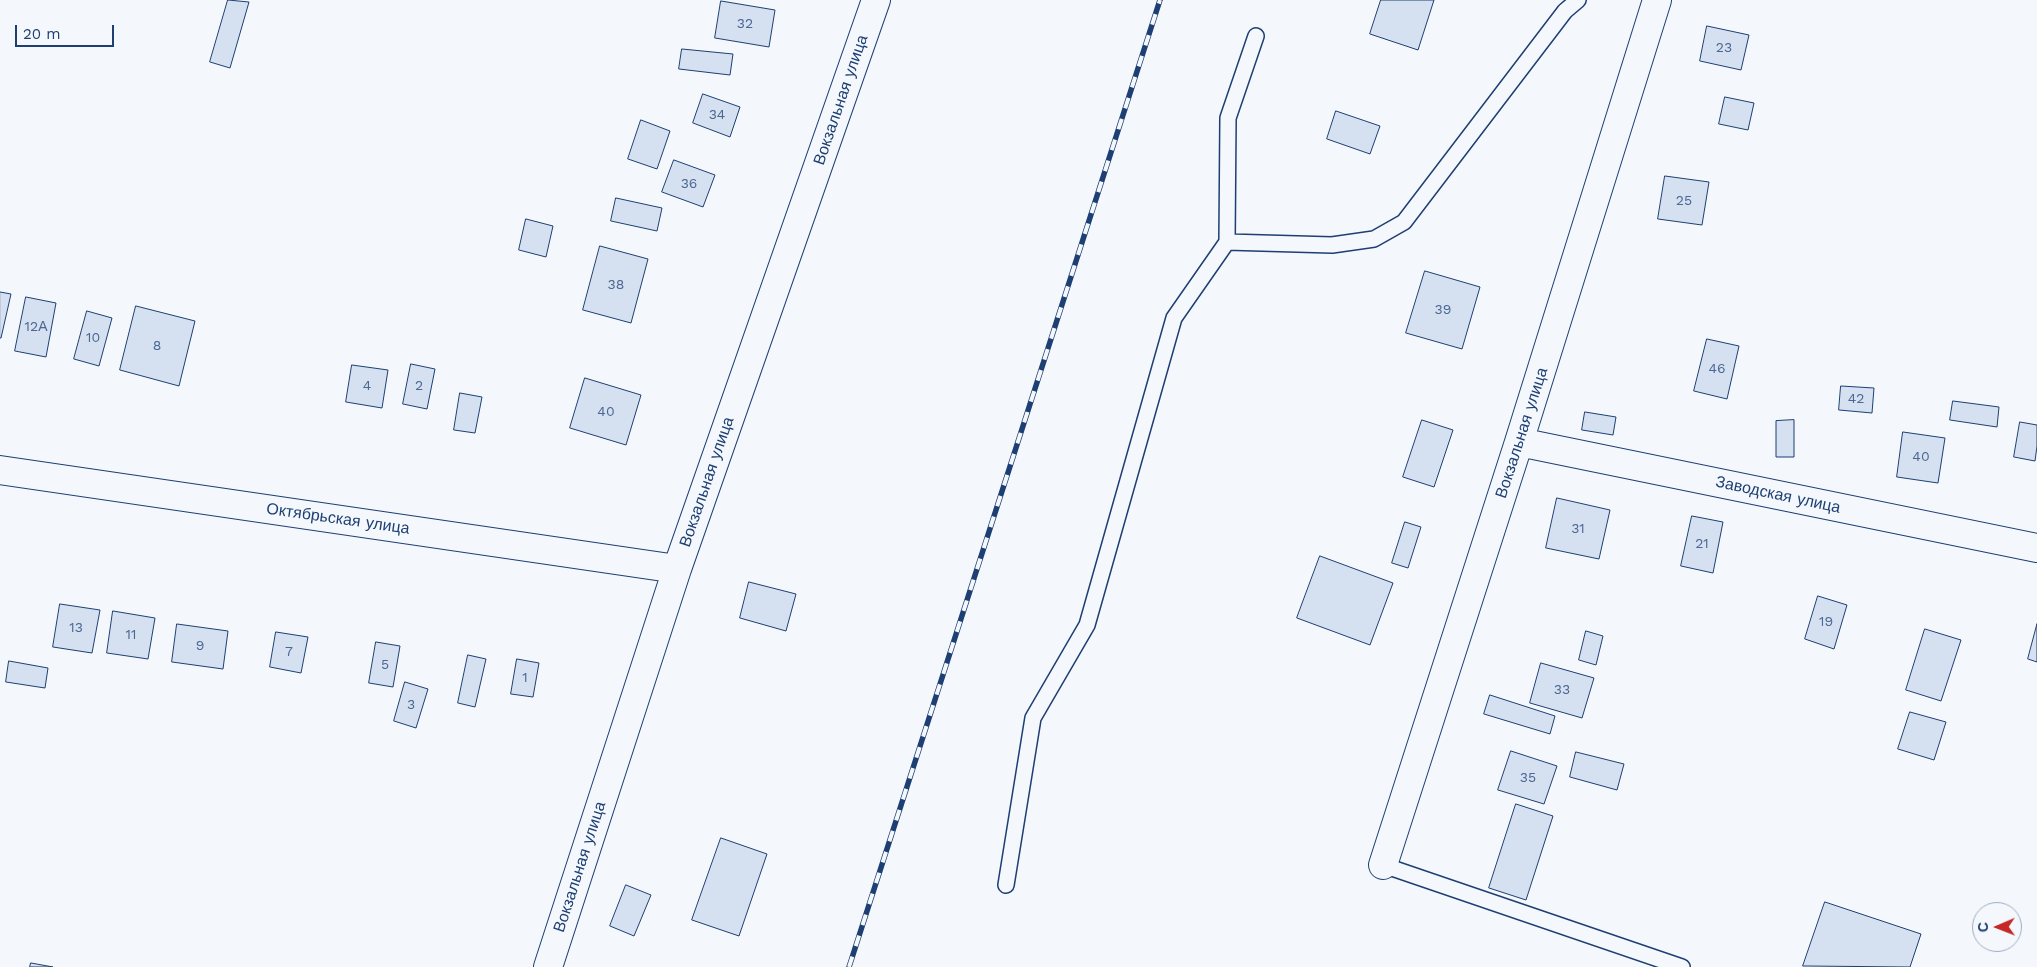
<!DOCTYPE html>
<html>
<head>
<meta charset="utf-8">
<style>
  body { margin:0 }
  #map { position:relative; width:2037px; height:967px; overflow:hidden; background:#f4f7fb; font-family:"Work Sans",sans-serif }
  canvas { display:block }
  .north { position:absolute; left:1972px; top:902px; width:50px; height:50px; box-sizing:border-box; background:#f4f7fb; border:1px solid #9eadc5; border-radius:50%; rotate:269deg; font-size:14px; font-weight:700; line-height:20px; text-align:center; color:#1d3f73 }
  .north::after { content:''; display:block; margin:auto; width:18px; height:22px; background:#c62828; clip-path:polygon(50% 0,100% 100%,50% 72%,0 100%) }
  .scale { position:absolute; left:15px; top:25px; width:99px; height:22px; box-sizing:border-box; border:2px solid #1d3f73; border-top:0; padding-left:6px; font-size:15px; line-height:18px; white-space:nowrap; color:#1d3f73; -webkit-text-stroke:4px #f4f7fb; paint-order:stroke }
</style>
</head>
<body>
<div id="map">
<canvas width="2037" height="967"></canvas>
<div class="north">С</div>
<div class="scale">20 m</div>
</div>
<script>
const ctx = document.querySelector('canvas').getContext('2d');
ctx.lineJoin = 'round';
function fill(path, color) {
  ctx.fillStyle = color;
  ctx.fill(path, 'evenodd');
}
function stroke(path, color, width, dash) {
  ctx.strokeStyle = color;
  ctx.lineWidth = width;
  ctx.lineCap = dash ? 'butt' : 'round';
  ctx.setLineDash(dash || []);
  ctx.stroke(path);
}
function drawText(font, color, halo, rows, align = 'center') {
  ctx.font = font + ' "Work Sans",sans-serif';
  ctx.lineWidth = 4;
  ctx.setLineDash([]);
  ctx.textBaseline = 'middle';
  ctx.strokeStyle = halo;
  ctx.fillStyle = color;
  for (const [text, x, y, turn = 0] of rows) {
    ctx.save();
    ctx.translate(x, y);
    ctx.rotate((+turn || 0) * Math.PI / 180);
    ctx.textAlign = isNaN(turn) ? turn : align;
    if (halo) ctx.strokeText(text, 0, 0);
    ctx.fillText(text, 0, 0);
    ctx.restore();
  }
}
const building = new Path2D(`
  M228,0L249,2L230,68L210,62Z
  M1381,0H1434L1418,50L1370,34Z
  M721,1L775,10L769,47L715,38Z
  M1707,26L1749,35L1741,70L1700,61Z
  M682,49L733,54L730,75L679,69Z
  M703,94L740,107L730,137L693,123Z
  M1725,97L1754,103L1748,130L1719,124Z
  M1336,111L1380,126L1370,154L1327,139Z
  M641,120L670,131L657,169L628,159Z
  M674,160L715,175L703,207L662,192Z
  M1665,176L1709,182L1702,225L1658,219Z
  M616,198L662,208L657,231L611,221Z
  M526,219L553,226L546,257L519,250Z
  M600,246L648,259L631,323L583,310Z
  M1425,271L1480,287L1462,349L1406,333Z
  M0,292L11,294L1,338H0Z
  M26,297L56,303L46,357L15,351Z
  M136,306L195,321L179,386L120,370Z
  M87,311L112,318L99,366L74,359Z
  M1707,339L1739,346L1727,399L1694,391Z
  M411,364L435,369L427,409L403,404Z
  M352,365L388,370L382,408L346,402Z
  M585,378L641,395L626,445L570,428Z
  M1841,386L1874,388L1872,413L1839,410Z
  M460,393L482,397L475,433L454,430Z
  M1953,401L1999,407L1997,427L1950,420Z
  M1585,412L1616,417L1613,435L1582,430Z
  M1422,420L1453,430L1434,487L1403,477Z
  M1794,420V457H1776V421Z
  M2020,422L2037,425V446L2035,461L2014,457Z
  M1903,432L1945,438L1938,483L1897,477Z
  M1557,498L1610,510L1599,559L1546,548Z
  M1692,516L1723,522L1713,573L1681,566Z
  M1405,522L1421,527L1408,568L1392,563Z
  M1320,556L1393,583L1370,645L1297,618Z
  M749,582L796,594L786,631L740,618Z
  M1818,596L1847,605L1834,649L1805,639Z
  M60,604L100,610L92,653L53,647Z
  M113,611L155,618L148,659L107,653Z
  M177,624L228,631L223,669L172,662Z
  M2037,624V662L2028,659Z
  M1925,629L1961,640L1941,701L1906,690Z
  M1586,631L1603,636L1596,665L1579,660Z
  M276,632L308,637L301,673L270,667Z
  M376,642L400,646L393,687L369,683Z
  M468,655L486,659L475,707L458,703Z
  M517,659L539,663L533,697L511,694Z
  M9,661L48,668L45,688L6,682Z
  M1541,663L1594,678L1582,718L1530,703Z
  M405,682L428,689L416,728L394,721Z
  M1490,695L1555,716L1550,734L1484,714Z
  M1910,712L1946,722L1934,760L1898,749Z
  M1511,751L1557,766L1544,804L1498,790Z
  M1576,752L1624,764L1617,790L1570,777Z
  M1516,804L1553,816L1526,900L1489,888Z
  M721,838L767,854L739,936L692,920Z
  M626,885L651,895L634,936L610,926Z
  M1825,902L1921,934L1910,967L1803,966Z
  M31,963L53,967H30Z`);
fill(building, '#d5e0f0');
stroke(building, '#1d3f73', 1);
const service = new Path2D(`
  M1227,242L1332,245L1374,239L1404,222L1565,11L1578,0
  M1383,865L1682,967
  M1006,885L1033,718L1087,625L1174,318L1227,242L1228,118L1256,36`);
const minor = new Path2D(`
  M1519,442L2037,548
  M0,470L677,569
  M1383,865L1519,442L1657,0
  M548,967L677,569L876,0`);
stroke(service, '#1d3f73', 18);
stroke(minor, '#1d3f73', 30);
stroke(service, '#f4f7fb', 15);
stroke(minor, '#f4f7fb', 28);
const rail = new Path2D(`
  M849,967L1160,0`);
stroke(rail, '#1d3f73', 5.5);
stroke(rail, '#f4f7fb', 4, [11]);
drawText('14px', '#4b6792', null, [
  ["32",745,24],
  ["23",1724,48],
  ["34",717,115],
  ["36",689,184],
  ["25",1684,201],
  ["38",616,285],
  ["39",1443,310],
  ["12А",36,327],
  ["10",93,338],
  ["8",157,346],
  ["46",1717,369],
  ["4",367,386],
  ["2",419,386],
  ["42",1856,399],
  ["40",606,412],
  ["40",1921,457],
  ["31",1578,529],
  ["21",1702,544],
  ["19",1826,622],
  ["13",76,628],
  ["11",131,635],
  ["9",200,646],
  ["7",289,652],
  ["5",385,665],
  ["1",525,678],
  ["33",1562,690],
  ["3",411,705],
  ["35",1528,778]
]);
drawText('16px', '#1d3f73', '#f4f7fb', [
  ["Вокзальная улица",841,100,-71],
  ["Вокзальная улица",1522,433,-72],
  ["Вокзальная улица",707,482,-71],
  ["Заводская улица",1778,495,12],
  ["Октябрьская улица",338,519,8],
  ["Вокзальная улица",580,867,-72]
]);
</script>
</body>
</html>
